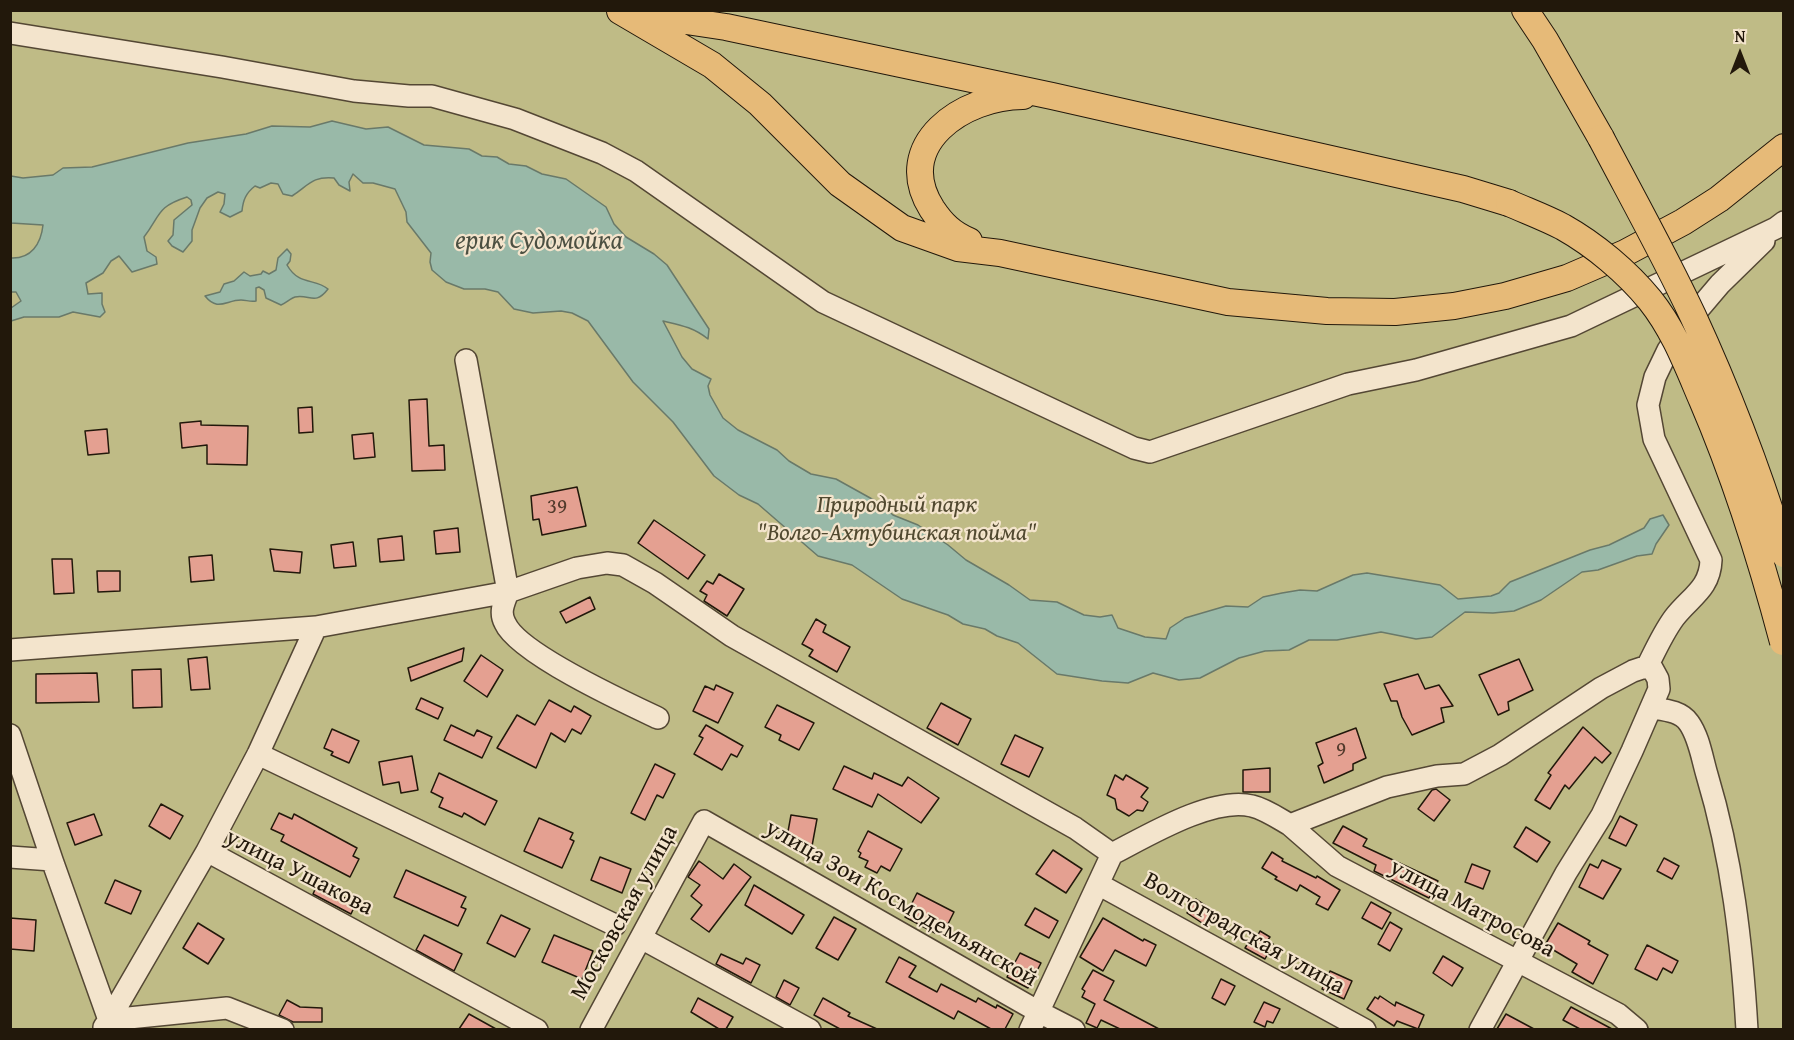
<!DOCTYPE html>
<html>
<head>
<meta charset="utf-8">
<style>
  body { margin:0 }
  #map { position:relative; width:1794px; height:1040px; overflow:hidden; background:#ecd5b0; font-family:"Gentium Book Plus",serif }
  canvas { display:block }
  .frame { position:absolute; inset:0; border:12px solid #22180b; pointer-events:none }
  .north { position:absolute; left:1710px; top:24px; width:60px; height:60px; -webkit-text-stroke:4px #f3e4cc; paint-order:stroke; rotate:0deg; font-size:16px; font-weight:700; line-height:24px; text-align:center; color:#22180b }
  .north::after { content:''; display:block; margin:auto; width:21px; height:27px; background:#22180b; clip-path:polygon(50% 0,100% 100%,50% 72%,0 100%) }
</style>
</head>
<body>
<div id="map">
<canvas width="1794" height="1040"></canvas>
<div class="frame"></div>
<div class="north">N</div>
</div>
<script>
const ctx = document.querySelector('canvas').getContext('2d');
ctx.lineJoin = 'round';
function fill(path, color) {
  ctx.fillStyle = color;
  ctx.fill(path, 'evenodd');
}
function stroke(path, color, width, dash) {
  ctx.strokeStyle = color;
  ctx.lineWidth = width;
  ctx.lineCap = dash ? 'butt' : 'round';
  ctx.setLineDash(dash || []);
  ctx.stroke(path);
}
function drawText(font, color, halo, rows, align = 'center') {
  ctx.font = font + ' "Gentium Book Plus",serif';
  ctx.lineWidth = 4.5;
  ctx.setLineDash([]);
  ctx.textBaseline = 'middle';
  ctx.strokeStyle = halo;
  ctx.fillStyle = color;
  for (const [text, x, y, turn = 0] of rows) {
    ctx.save();
    ctx.translate(x, y);
    ctx.rotate((+turn || 0) * Math.PI / 180);
    ctx.textAlign = isNaN(turn) ? turn : align;
    if (halo) ctx.strokeText(text, 0, 0);
    ctx.fillText(text, 0, 0);
    ctx.restore();
  }
}
fill(new Path2D(`
  M11,11H1783V1029H11Z`), '#bfbb86');
const water = new Path2D(`
  M332,121L366,129L388,127L424,145L469,149L482,156L497,157L509,164L526,166L542,174L566,179L606,207L614,224L626,237L654,254L667,265L709,329L708,339C693,327 680,325 663,321L682,357L692,369L711,379L708,386L710,395L723,418L738,430L777,450L789,461L811,474L836,479L881,504L893,515L918,525L948,545L966,560L1009,585L1030,600L1057,602L1084,615L1100,617L1112,615L1118,628L1145,637L1166,639L1170,628L1185,618L1226,606L1248,607L1263,597L1282,593L1300,590L1317,591L1353,575L1367,573L1440,585L1458,599L1491,596L1499,593L1510,582L1590,550L1609,545L1644,528L1650,519L1663,515L1669,525L1656,544L1652,554L1637,556L1598,570L1582,572L1541,600L1514,611L1493,613L1465,612L1432,637L1416,639L1381,632L1337,640H1309L1289,650L1265,651L1239,658L1200,678L1179,680L1153,673L1128,683L1102,681L1057,674L1018,643L997,636L985,629L963,624L948,615L902,599L852,565L818,556L758,504L739,495L714,476L673,422L633,382L588,321L572,313L561,311L533,313L514,309L498,292L485,289H464L446,282L432,270L430,262L431,253L407,222L406,212L395,189L373,183H363L353,174L349,182L350,191L339,185L334,178C312,176 309,185 292,196L283,194L278,184L271,183L260,188L255,186C246,193 243,200 242,211L230,217L220,212L224,204L225,194L218,192L207,198L200,208L192,230V241L183,252L172,246L168,241L173,235L174,220L192,205L191,200L187,197C156,207 161,215 144,237L147,251L156,257L157,264L132,272L119,256L111,261L103,273L86,283L88,294L102,293V304L105,312L100,317L73,312L59,317H24L11,321V308L21,301L16,292H11V258C31,259 41,244 43,225L11,223V176L23,178L53,175L63,168L92,167L188,143L246,134L272,126L310,127Z
  M287,249L291,254L290,261L287,265C299,286 315,278 328,289C315,306 310,294 295,297C291,298 286,303 281,305L266,298L264,290L259,287L256,288V301C250,302 246,300 241,300C226,300 218,312 205,296L220,292L224,284L234,281L244,272L250,276L261,274L263,271L269,274L276,270L278,258Z`);
fill(water, '#99b9a8');
stroke(water, '#697969', 1.5);
const building = new Path2D(`
  M427,399L429,446L444,445L445,470L412,471L409,400Z
  M312,407L313,432L299,433L298,408Z
  M201,421V425L248,426L247,465L207,464V445L182,448L180,423Z
  M107,429L109,453L88,455L85,431Z
  M373,433L375,457L354,459L352,435Z
  M577,487L586,526L542,535L539,519L533,520L531,496Z
  M654,520L705,555L688,579L638,543Z
  M458,528L460,552L436,554L434,531Z
  M402,536L404,560L380,562L378,539Z
  M353,542L356,566L334,568L331,545Z
  M270,549L302,552L300,573L274,571Z
  M212,555L214,580L191,582L189,557Z
  M52,559H72L74,593L54,594Z
  M97,571H120V591L98,592Z
  M719,574L744,589L727,616L704,601L707,595L700,591L707,581L713,584Z
  M590,597L595,609L566,623L560,612Z
  M816,619L826,625L823,632L850,647L837,672L809,656L813,650L802,644Z
  M464,648L462,661L411,681L408,668Z
  M481,655L503,670L487,697L464,681Z
  M207,657L210,689L191,690L188,659Z
  M1519,659L1533,690L1508,702L1509,710L1498,715L1479,675Z
  M161,669L162,707L133,708L132,670Z
  M97,673L99,702L36,703V674Z
  M1418,674L1425,689L1439,685L1453,706L1441,708L1444,722L1412,735L1402,717L1397,701H1391L1384,684Z
  M716,685L733,693L718,723L693,711L705,686L714,690Z
  M421,698L443,708L438,719L416,709Z
  M549,700L571,712L574,706L591,716L581,734L572,729L565,742L551,733L536,768L497,748L517,715L535,725Z
  M941,703L971,719L958,745L927,728Z
  M777,705L814,723L799,750L779,740L781,735L765,727Z
  M451,725L474,736L477,730L492,737L482,758L444,740Z
  M706,725L743,746L737,757L731,754L722,770L694,754L703,738L699,736Z
  M1583,727L1611,753L1602,763L1595,757L1569,789L1565,785L1550,809L1535,800L1551,775L1548,773Z
  M1356,728L1366,758L1353,764V770L1324,783L1318,766L1323,763L1316,743Z
  M332,729L359,741L349,763L331,755L333,752L324,748Z
  M1015,735L1043,748L1029,777L1001,764Z
  M412,756L418,790L401,793L399,782L383,785L379,762Z
  M655,764L675,774L663,798L657,795L645,820L631,813Z
  M844,766L872,779L874,773L902,786L908,777L939,798L921,823L878,794L872,807L833,789Z
  M1270,768V792H1243V770Z
  M439,773L497,801L485,825L464,813L462,817L439,807L443,798L431,792Z
  M1115,775L1123,780L1126,775L1148,788L1141,797L1148,802L1143,811L1137,810L1129,816L1117,809L1115,799L1107,795Z
  M1436,789L1450,800L1434,821L1418,809L1432,790Z
  M161,804L183,816L170,839L149,826Z
  M279,813L292,819L294,814L357,848L353,856L359,859L350,877L281,841L284,835L271,829Z
  M94,814L102,835L75,845L67,823Z
  M791,815L817,819L812,846L797,843V839L787,837Z
  M1620,816L1637,825L1626,846L1609,838Z
  M539,818L573,833L570,839L574,841L562,868L524,851Z
  M1343,826L1367,839L1363,846L1438,881L1429,898L1374,871L1376,865L1333,843Z
  M1526,827L1550,842L1537,862L1514,847Z
  M868,831L902,849L890,871L881,866L877,873L865,867L868,861L859,857L861,853L858,851Z
  M1053,850L1082,869L1066,893L1036,874Z
  M1272,852L1283,859L1282,861L1316,878L1317,876L1340,890L1328,910L1316,904L1320,897L1300,885L1297,891L1275,879L1277,877L1262,868Z
  M600,857L631,869L622,893L591,880Z
  M1664,858L1679,866L1672,879L1657,871Z
  M1602,860L1621,869L1603,899L1579,887L1590,864L1598,868Z
  M699,861L723,879L734,864L751,877L709,932L691,919L702,905L691,896L700,885L688,877Z
  M1472,864L1490,871L1483,889L1465,882Z
  M406,870L466,897L461,907L466,909L458,926L394,897Z
  M115,880L141,891L131,914L105,903Z
  M317,885L356,903L351,914L313,894Z
  M754,885L804,915L792,934L745,905Z
  M917,893L954,912L948,924L941,921L935,933L905,917Z
  M1196,899L1217,913L1208,927L1187,913Z
  M1371,902L1391,913L1382,929L1362,918Z
  M1035,908L1058,921L1049,938L1025,925Z
  M501,915L530,929L515,957L487,943Z
  M834,917L856,929L838,960L816,948Z
  M10,918L36,920L34,951L10,949Z
  M1103,918L1143,941L1144,939L1156,945L1146,966L1115,950L1103,971L1080,957Z
  M1390,922L1402,929L1390,951L1378,944Z
  M198,923L224,939L208,964L183,948Z
  M1558,923L1590,941L1588,944L1608,955L1593,984L1572,972L1577,964L1545,945Z
  M1260,931L1270,937L1267,941L1273,944L1265,959L1245,948L1254,933L1258,935Z
  M424,935L462,954L454,971L416,950Z
  M554,935L593,951L582,979L542,962Z
  M1647,945L1678,961L1672,973L1663,968L1657,980L1635,969Z
  M1020,953L1041,963L1028,988L1007,977Z
  M721,954L743,964L746,958L760,965L751,983L716,964Z
  M1443,956L1463,968L1452,986L1433,973Z
  M899,957L916,966L909,977L937,992L941,984L976,1002L978,998L996,1008L997,1005L1013,1014L1005,1029H991L958,1011L954,1019L886,982Z
  M1093,970L1114,981L1104,1000L1159,1029H1120L1101,1020L1097,1028L1086,1023L1095,1004L1082,997L1085,991L1082,989Z
  M1330,971L1352,981L1344,999L1322,989Z
  M1221,979L1235,986L1225,1005L1212,998Z
  M784,980L799,988L790,1005L776,997Z
  M1380,996L1395,1006L1396,1002L1424,1015L1418,1029L1397,1021L1394,1026L1367,1009L1375,997L1378,999Z
  M698,998L733,1017L726,1029H719L691,1012Z
  M823,998L850,1013L848,1016L877,1029H840L814,1015Z
  M287,1000L300,1007L322,1008V1022H293L279,1015Z
  M1264,1002L1280,1009L1273,1023L1267,1021L1265,1027L1254,1022Z
  M1571,1007L1612,1029H1580L1563,1020Z
  M469,1014L496,1029H459Z
  M1506,1014L1534,1029H1497Z`);
fill(building, '#e4a091');
stroke(building, '#22180b', 1.5);
const minor = new Path2D(`
  M10,33L222,67L354,91L409,96H432L515,119L602,153L636,171L823,302L1134,448L1150,452L1348,384L1416,370L1571,326L1776,228L1784,222
  M466,360L508,592C504,603 499,612 505,623C518,653 626,703 658,718
  M10,650L316,627
  M1647,667C1655,651 1663,633 1674,618C1690,597 1710,589 1711,560L1654,439L1648,405L1655,377L1668,350L1686,324L1720,284L1764,241
  M1652,708C1665,710 1681,711 1689,723C1699,737 1702,758 1707,775C1732,858 1742,944 1747,1030
  M10,735L52,860L109,1020
  M258,754L615,925
  M1290,825L1337,866L1618,1014L1637,1030
  M207,851L258,754L316,627L508,592L577,568L607,563L623,565L655,583L732,636L1075,828L1112,854C1147,836 1213,796 1252,806C1265,809 1278,818 1290,825L1387,787L1437,776L1464,774L1500,755L1601,688L1633,671L1642,668H1652L1658,679L1659,689L1632,751L1602,815L1566,873L1480,1030
  M10,857L52,860
  M1098,884L1365,1030
  M641,938L810,1030
  M109,1020L207,851L537,1030
  M104,1027L109,1020L227,1008L283,1030
  M591,1030L704,821L1039,1012L1074,1030
  M1030,1030L1112,854`);
const major = new Path2D(`
  M1525,10L1545,40L1601,138
  M620,11L712,65L760,104L840,184L902,228L958,248L1000,253L1228,302L1327,311L1395,312L1454,306L1505,296L1567,278L1625,253L1683,222L1719,199L1784,147
  M633,13L726,27L1052,96L1463,189L1509,203
  M969,241C952,234 942,224 932,209C891,144 964,96 1023,96`);
stroke(minor, '#544734', 24);
stroke(major, '#22180b', 28);
stroke(minor, '#f3e4cc', 21);
stroke(major, '#e6ba78', 26);
const majorBridge = new Path2D(`
  M1601,138C1632,197 1665,256 1693,316C1729,394 1759,473 1784,554
  M1509,203C1527,211 1546,218 1563,227C1595,245 1627,272 1650,300C1674,330 1687,365 1702,400C1736,479 1761,559 1783,642`);
stroke(majorBridge, '#22180b', 28, []);
stroke(majorBridge, '#e6ba78', 26);
drawText('21px', '#523a2c', null, [
  ["39",557,508],
  ["9",1341,751]
]);
drawText('italic 24px', '#514930', '#f3e4cc', [
  ["Природный парк",897,506],
  ["\"Волго-Ахтубинская пойма\"",897,534]
]);
drawText('24px', '#22180b', '#f3e4cc', [
  ["улица Ушакова",299,873,27],
  ["улица Зои Космодемьянской",901,904,30],
  ["улица Матросова",1472,909,28],
  ["Московская улица",625,913,-61],
  ["Волгоградская улица",1244,934,29]
]);
drawText('italic 26px', '#4c5042', '#f3e4cc', [
  ["ерик Судомойка",539,241]
]);
</script>
</body>
</html>
